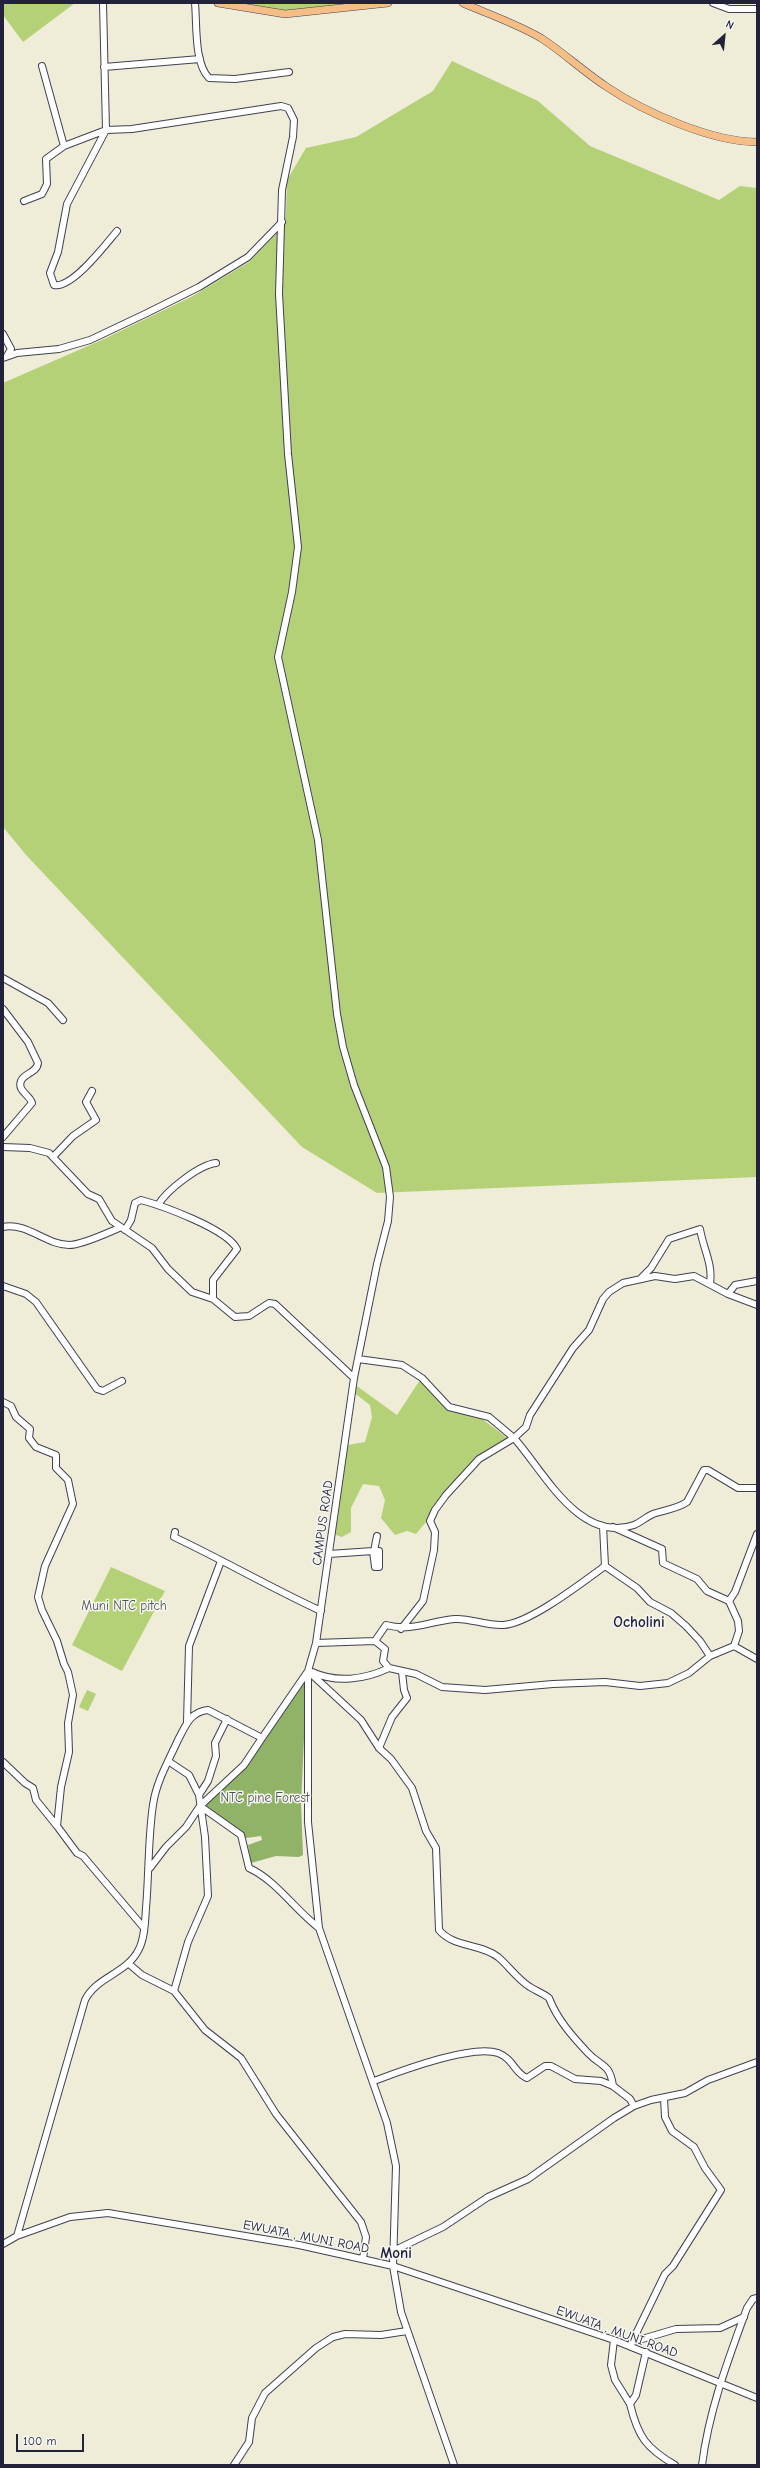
<!DOCTYPE html>
<html>
<head>
<meta charset="utf-8">
<style>
  body { margin:0 }
  #map { position:relative; width:760px; height:2468px; overflow:hidden; background:#efecd8; font-family:"Comic Neue",sans-serif }
  canvas { display:block }
  .frame { position:absolute; inset:0; border:4px solid #22223b; pointer-events:none }
  .north { position:absolute; left:704px; top:16px; width:40px; height:40px; -webkit-text-stroke:3px #f6f6f2; paint-order:stroke; rotate:27deg; font-size:11px; font-weight:700; line-height:16px; text-align:center; color:#22223b }
  .north::after { content:''; display:block; margin:auto; width:14px; height:18px; background:#22223b; clip-path:polygon(50% 0,100% 100%,50% 72%,0 100%) }
  .scale { position:absolute; left:16px; top:2434px; width:68px; height:18px; box-sizing:border-box; border:2px solid #22223b; border-top:0; padding-left:5px; font-size:12px; line-height:14px; white-space:nowrap; color:#22223b; -webkit-text-stroke:3px #f6f6f2; paint-order:stroke }
</style>
</head>
<body>
<div id="map">
<canvas width="760" height="2468"></canvas>
<div class="frame"></div>
<div class="north">N</div>
<div class="scale">100 m</div>
</div>
<script>
const ctx = document.querySelector('canvas').getContext('2d');
ctx.lineJoin = 'round';
function fill(path, color) {
  ctx.fillStyle = color;
  ctx.fill(path, 'evenodd');
}
function stroke(path, color, width, dash) {
  ctx.strokeStyle = color;
  ctx.lineWidth = width;
  ctx.lineCap = dash ? 'butt' : 'round';
  ctx.setLineDash(dash || []);
  ctx.stroke(path);
}
function drawText(font, color, halo, rows, align = 'center') {
  ctx.font = font + ' "Comic Neue",sans-serif';
  ctx.lineWidth = 3;
  ctx.setLineDash([]);
  ctx.textBaseline = 'middle';
  ctx.strokeStyle = halo;
  ctx.fillStyle = color;
  for (const [text, x, y, turn = 0] of rows) {
    ctx.save();
    ctx.translate(x, y);
    ctx.rotate((+turn || 0) * Math.PI / 180);
    ctx.textAlign = isNaN(turn) ? turn : align;
    if (halo) ctx.strokeText(text, 0, 0);
    ctx.fillText(text, 0, 0);
    ctx.restore();
  }
}
fill(new Path2D(`
  M3,3H75L23,42L3,15Z
  M226,3H364L298,13Z
  M452,61L538,101L590,146L719,200L740,186L757,188V1177L377,1193L302,1147L27,856L3,827V383L104,339L191,297L249,262L278,232L286,217L287,180L306,148L356,137L433,91Z
  M420,1380L445,1407L452,1411L478,1416L510,1440L478,1459L416,1534L407,1531L395,1535L381,1518L385,1500L379,1486L363,1484L351,1508V1532L342,1537L333,1534L348,1445L365,1442L372,1417L370,1405L353,1392L354,1384L397,1415Z
  M111,1567L165,1591L122,1671L72,1645Z
  M87,1690L96,1694L88,1711L79,1707Z`), '#b5d177');
fill(new Path2D(`
  M307,1674L301,1803L303,1855L299,1857L276,1856L251,1863L248,1845L262,1840L261,1836L246,1838L202,1808L247,1764Z`), '#90b368');
const minor = new Path2D(`
  M103,3L106,130L132,129L281,106L288,108L294,120L293,137L282,190L279,294L288,454L298,547L292,592L278,657L318,840L337,1014L343,1047L354,1085L386,1167L390,1197L388,1221L377,1264L354,1378L316,1643L308,1671V1822L319,1928L387,2123L396,2166L393,2266L401,2312L454,2465
  M195,3C197,24 194,63 209,78L235,79L289,72
  M713,3L729,9H757
  M42,66L64,146L106,130
  M104,67L200,59
  M106,130L67,204L58,252L50,273L54,285C72,289 106,244 117,231
  M24,201L42,194L47,184L46,159L64,146
  M3,334L11,349L7,356
  M3,358L17,353L59,349L90,340L147,313L199,287L248,257L282,222
  M3,978L48,1003L63,1020
  M3,1009L28,1042L38,1063C37,1073 24,1073 21,1081C17,1091 30,1095 32,1103L3,1137
  M3,1147L30,1148L49,1153L88,1194L99,1199L112,1221L152,1248L168,1269L192,1292L213,1299L235,1317L249,1316L269,1303L275,1304L354,1378
  M53,1157L73,1136L96,1120L86,1102L92,1091
  M158,1205C167,1190 199,1165 216,1163
  M3,1227C27,1222 46,1245 69,1245C82,1245 107,1233 119,1228
  M125,1230L131,1220L135,1203L141,1200C163,1206 227,1229 237,1249L213,1280V1299
  M642,1277L651,1268L669,1239L700,1229C703,1248 713,1264 710,1283
  M3,1286L26,1294L36,1302L97,1389L103,1391L122,1381
  M728,1294L735,1285L757,1281
  M358,1359L402,1365L422,1378L449,1407L489,1417L514,1438L526,1427L530,1415L573,1348L589,1330L603,1299L609,1292L623,1283L655,1276L675,1279L694,1276L728,1294L757,1305
  M3,1402L11,1406L16,1417L30,1429L29,1438L36,1447L56,1455V1468L68,1480L73,1504L45,1566L38,1597L42,1610L57,1641L64,1664L68,1672L73,1695L68,1723L69,1752L61,1787L57,1826L77,1853L83,1856L144,1928
  M603,1526L605,1566L637,1588L650,1602L671,1613L686,1626L700,1641L710,1656L734,1646L757,1659
  M613,1527L662,1549L663,1563L697,1579L707,1591L729,1601L738,1621L739,1631L734,1646
  M175,1532L174,1537C223,1560 271,1588 321,1611
  M329,1554L373,1551L375,1567H379V1551H374L377,1536
  M729,1601L735,1592L757,1534
  M401,1629L423,1601L434,1550L435,1532L430,1521L435,1510L446,1495L479,1459L514,1438C543,1470 579,1544 634,1525C641,1522 646,1517 653,1514C664,1510 677,1509 687,1502L704,1470H708L738,1488H757
  M375,1641L385,1649L383,1661L389,1668L416,1674L442,1687L485,1690L553,1684L605,1682L640,1686L668,1683L689,1673L710,1656
  M316,1643L375,1641L386,1625C412,1632 429,1621 455,1619C470,1618 487,1626 503,1625C529,1624 583,1582 605,1566
  M308,1671L361,1720L379,1748L391,1759L412,1788L426,1831L436,1848L439,1930C454,1948 480,1943 498,1957C509,1966 517,1979 530,1987C536,1991 543,1993 549,1998C557,2019 572,2036 588,2053C601,2067 610,2063 613,2086
  M312,1672C336,1683 364,1680 389,1668
  M187,1722L189,1646L221,1561
  M379,1748L392,1717L407,1698L404,1690L402,1672
  M168,1761L189,1775L199,1795L205,1837L208,1896L188,1942L174,1991
  M3,1762L25,1783L33,1788L36,1800L57,1826
  M199,1795L208,1781L216,1756L215,1743L227,1719
  M200,1806L241,1835L249,1868C277,1881 295,1910 319,1928
  M150,1868L166,1847L186,1827L200,1806L244,1765L262,1738
  M129,1964L142,1975L174,1991L205,2030L241,2058L276,2114L361,2222L366,2237L363,2259
  M374,2081C400,2071 473,2044 498,2053C514,2059 514,2073 527,2078L545,2066H551L575,2079L601,2081L613,2086L630,2099L634,2106
  M17,2236L85,2000C97,1976 127,1974 139,1949C145,1937 145,1921 146,1908C149,1874 148,1838 153,1805C156,1782 169,1760 178,1740C186,1725 190,1712 208,1710L262,1738L308,1671
  M3,2244L17,2236L70,2217L108,2213L299,2245L393,2266L614,2340L757,2398
  M393,2251L443,2227L488,2197L528,2179L614,2118L634,2106L651,2100L685,2093L708,2080L757,2062
  M614,2340L611,2365L615,2380L630,2404
  M632,2342L676,2329L720,2328L744,2317
  M630,2346L665,2274L673,2266L721,2190L705,2168L694,2147L672,2131L665,2117L664,2098
  M646,2352L636,2395L630,2404C638,2437 646,2448 675,2465
  M234,2465L249,2442L252,2418L265,2393L316,2348L333,2337L345,2334L381,2335L407,2331
  M702,2465C709,2410 728,2360 747,2308L753,2299L757,2298`);
const major = new Path2D(`
  M218,3L285,14L388,3
  M463,3C488,14 517,24 541,38C564,53 584,72 607,87C644,112 712,142 757,142`);
stroke(minor, '#414053', 8);
stroke(major, '#414053', 8);
stroke(minor, '#fff', 6);
stroke(major, '#f6be87', 7);
drawText('13px', '#22223b', '#f6f6f2', [
  ["CAMPUS ROAD",323,1523,-82],
  ["EWUATA , MUNI ROAD",306,2237,11],
  ["EWUATA , MUNI ROAD",617,2332,20]
]);
drawText('13px', '#4e574d', '#f6f6f2', [
  ["Muni NTC pitch",124,1606],
  ["NTC pine Forest",265,1798]
]);
drawText('bold 15px', '#22223b', '#f6f6f2', [
  ["Ocholini",639,1623],
  ["Moni",396,2254]
]);
</script>
</body>
</html>
